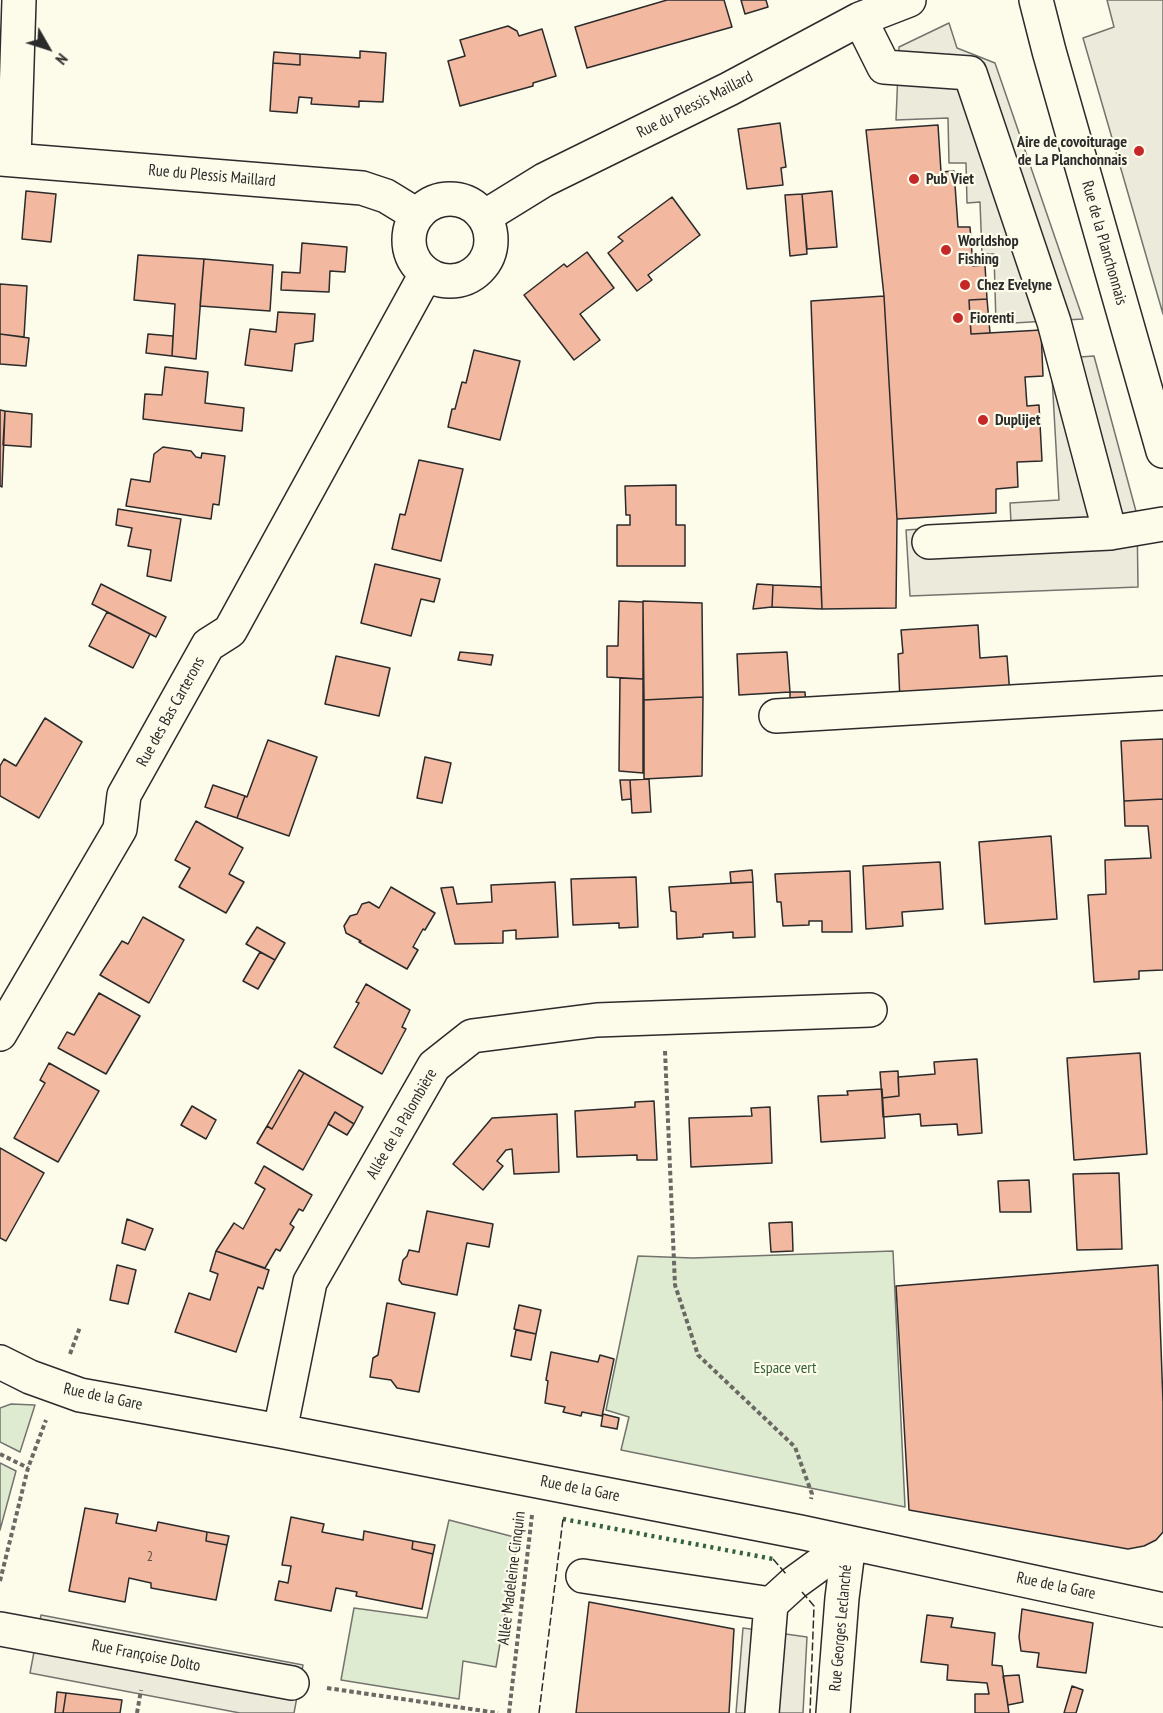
<!DOCTYPE html>
<html>
<head>
<meta charset="utf-8">
<style>
  body { margin:0 }
  #map { position:relative; width:1163px; height:1713px; overflow:hidden; background:#fdfbea; font-family:"PT Sans Narrow",sans-serif }
  canvas { display:block }
  .north { position:absolute; left:18px; top:18px; width:60px; height:60px; -webkit-text-stroke:4px #fdfbea; paint-order:stroke; rotate:129deg; font-size:16px; font-weight:700; line-height:24px; text-align:center; color:#2b2b2b }
  .north::after { content:''; display:block; margin:auto; width:21px; height:27px; background:#2b2b2b; clip-path:polygon(50% 0,100% 100%,50% 72%,0 100%) }
</style>
</head>
<body>
<div id="map">
<canvas width="1163" height="1713"></canvas>
<div class="north">N</div>
</div>
<script>
const ctx = document.querySelector('canvas').getContext('2d');
ctx.lineJoin = 'round';
function fill(path, color) {
  ctx.fillStyle = color;
  ctx.fill(path, 'evenodd');
}
function stroke(path, color, width, dash) {
  ctx.strokeStyle = color;
  ctx.lineWidth = width;
  ctx.lineCap = dash ? 'butt' : 'round';
  ctx.setLineDash(dash || []);
  ctx.stroke(path);
}
function drawText(font, color, halo, rows, align = 'center') {
  ctx.font = font + ' "PT Sans Narrow",sans-serif';
  ctx.lineWidth = 4.5;
  ctx.setLineDash([]);
  ctx.textBaseline = 'middle';
  ctx.strokeStyle = halo;
  ctx.fillStyle = color;
  for (const [text, x, y, turn = 0] of rows) {
    ctx.save();
    ctx.translate(x, y);
    ctx.rotate((+turn || 0) * Math.PI / 180);
    ctx.textAlign = isNaN(turn) ? turn : align;
    if (halo) ctx.strokeText(text, 0, 0);
    ctx.fillText(text, 0, 0);
    ctx.restore();
  }
}
const green = new Path2D(`
  M893,1251L905,1507L621,1450L629,1417L606,1410L638,1256L693,1258Z
  M11,1404L35,1405L20,1452L0,1442V1408Z
  M0,1463L16,1471L0,1530Z
  M449,1520L518,1538L496,1667L463,1661L459,1699L341,1680L354,1608L427,1618Z`);
fill(green, '#deebd1');
stroke(green, '#74746e', 1.5);
const parking = new Path2D(`
  M1107,0H1163V314L1083,38L1114,27Z
  M949,23L957,48L995,63L1083,319L996,324L994,254H982L980,202L967,203L966,163H949L948,118L896,120L899,47Z
  M1094,356L1137,515L1138,587L910,596L906,530L1011,523L1010,503L1059,500L1051,359Z
  M41,1615L303,1665L294,1713H240L30,1673Z
  M743,1628L807,1637L803,1713H736Z`);
fill(parking, '#eceadb');
stroke(parking, '#74746e', 1.5);
const building = new Path2D(`
  M667,0H724L732,27L587,68L575,27Z
  M741,0H766L768,7L745,14Z
  M508,26L517,31L519,36L542,29L556,76L533,83V86L460,106L448,61L465,56L460,40Z
  M360,51L386,53L383,102L359,101V107L311,104L312,98L299,97L297,113L270,111L273,63L300,65V54L360,58Z
  M274,52L300,54V65L273,63Z
  M780,123L786,167L781,168L783,185L747,189L738,129Z
  M938,125L941,172L954,171L958,227H970L973,266L985,265L987,299L969,300L971,334L1041,330L1043,376L1025,377L1027,406L1039,405L1042,461L1017,462L1018,487L996,489V513L897,519L884,296L866,130Z
  M26,191L56,194L51,242L22,239Z
  M832,191L837,247L807,249L802,194Z
  M802,194L807,254L790,256L785,195Z
  M672,197L700,235L648,275L652,280L637,291L608,253L623,241L618,237Z
  M302,243L347,247L345,272L330,271L329,292L281,290L282,272L300,273Z
  M587,252L614,288L580,314L600,340L574,360L524,295L564,264L567,267Z
  M138,255L204,259L196,359L172,356L175,304L134,300Z
  M204,259L273,265L270,311L200,306Z
  M0,284L27,286L24,337L0,334Z
  M884,296L897,519L896,608L822,609L811,301Z
  M987,299L990,333L971,334L969,300Z
  M278,312L315,314L313,341L295,344L292,371L245,365L250,329L276,332Z
  M0,334L29,338L26,366L0,364Z
  M148,334L173,336L172,356L146,353Z
  M474,350L520,361L500,440L448,427L452,409H455L462,382L466,383Z
  M165,367L208,372L205,403L244,408L242,431L143,419L145,394L162,395Z
  M0,410L5,411L2,487L0,486Z
  M5,411L32,414L31,447L3,445Z
  M163,447L191,451L196,457L201,458L202,453L225,456L219,505L213,504L211,519L126,506L131,479L150,482L154,454Z
  M419,460L463,469L441,561L392,549L400,514L405,515Z
  M676,485V525H685V566H617V525H630V515H626L625,486Z
  M118,509L181,519L171,581L147,576L151,550L128,546L132,528L116,525Z
  M375,564L440,579L434,602L421,599L411,636L361,623Z
  M101,584L166,617L156,637L92,604Z
  M757,584L773,585L772,607L753,609Z
  M773,585L821,587L822,609L772,607Z
  M619,601L643,602V679L607,677V646H618Z
  M643,601L702,603L703,697L644,700Z
  M107,612L150,634L133,668L89,646Z
  M978,625L980,658L1007,656L1010,695L900,701L898,654L903,653L901,630Z
  M460,652L493,655L491,665L458,660Z
  M787,652L790,692L739,695L737,654Z
  M336,656L390,668L379,716L325,704Z
  M620,678L643,679V773L619,771Z
  M790,692H805L806,706L790,707Z
  M703,697L702,776L644,779V700Z
  M45,718L82,742L39,818L0,796V766L4,759L16,766Z
  M1163,739V799L1124,801L1121,741Z
  M268,740L317,757L289,836L237,818L245,796L247,797Z
  M425,757L451,763L442,803L417,798Z
  M649,779L651,812L632,813L630,780Z
  M620,780H630L631,799L622,800Z
  M213,785L245,796L237,818L205,807Z
  M1163,799V970L1139,971V979L1094,982L1088,895L1106,894L1105,860L1151,858L1148,826H1125L1124,801Z
  M196,821L243,848L229,874L244,882L226,913L179,887L190,868L175,860Z
  M1051,836L1057,919L985,924L979,842Z
  M940,862L943,909L902,912L903,926L866,929L863,866Z
  M752,870L753,882L731,883L730,872Z
  M850,871L852,932H822V921H809V925L783,926L781,902H777L775,874Z
  M636,877L638,927L619,928V923L573,925L571,879Z
  M555,882L558,937L516,939V930L503,931V943L455,944L441,888L453,887L457,904L492,902L491,885Z
  M753,882L755,937L733,938V932L703,934V937L677,939L676,912L671,911L669,887Z
  M391,887L435,913L425,930L423,929L413,947L418,950L407,969L359,942L361,941L346,933L344,926L350,916L357,914L362,904L369,902L379,908Z
  M143,917L184,940L149,1003L100,975L122,941L128,944Z
  M257,927L285,943L275,960L246,944Z
  M260,952L275,960L258,989L243,981Z
  M366,984L410,1010L402,1027L406,1029L382,1074L334,1047L359,1003L356,1002Z
  M99,993L140,1016L106,1074L58,1048L67,1032L74,1035Z
  M1140,1053L1147,1154L1074,1160L1067,1058Z
  M977,1059L982,1133L958,1135L957,1124L921,1126L920,1114L883,1117L882,1098L899,1096L898,1077L935,1074L934,1062Z
  M49,1063L99,1091L58,1162L14,1138L45,1083L40,1080Z
  M299,1070L304,1073L272,1129L267,1126Z
  M898,1071L899,1096L882,1098L880,1072Z
  M304,1073L363,1107L354,1124L335,1112L303,1170L257,1143L267,1126L272,1129Z
  M882,1089L885,1138L821,1142L818,1096L848,1095L847,1091Z
  M654,1101L657,1160H637V1155L577,1157L575,1111L635,1107V1102Z
  M192,1106L216,1120L206,1139L181,1125Z
  M770,1107L772,1163L691,1167L689,1118L752,1116L751,1108Z
  M335,1112L354,1124L347,1135L328,1124Z
  M557,1114L559,1172L514,1174L512,1149L506,1150L497,1161L503,1166L483,1190L453,1164L492,1118Z
  M0,1148L44,1173L6,1241L0,1238Z
  M264,1166L312,1195L303,1211L299,1209L290,1224L294,1227L280,1251L276,1249L265,1268L216,1251L234,1223L243,1229L265,1189L255,1183Z
  M1119,1173L1122,1249L1077,1250L1073,1174Z
  M1029,1180L1031,1212H1000L998,1181Z
  M427,1211L493,1224L489,1247L467,1243L457,1295L402,1284L399,1280L403,1260L407,1256L409,1250L419,1252Z
  M127,1219L153,1229L145,1250L122,1243Z
  M792,1222L793,1251L771,1252L769,1223Z
  M216,1251L269,1270L263,1289L258,1287L236,1352L175,1332L189,1293L210,1300L218,1274L210,1271Z
  M117,1265L136,1270L128,1304L110,1300Z
  M1158,1265L1163,1402V1532L1156,1540L1144,1546L1128,1549L909,1510L896,1286Z
  M387,1303L435,1313L419,1392L397,1388L391,1380L370,1377L373,1358L378,1355Z
  M519,1305L541,1310L536,1334L514,1329Z
  M516,1330L536,1334L531,1360L511,1356Z
  M551,1352L598,1362L600,1355L614,1359L602,1416L582,1412L581,1416L563,1412L565,1407L545,1403L548,1381L546,1380Z
  M603,1414L619,1418L617,1429L601,1426Z
  M85,1508L118,1514L116,1523L156,1531L158,1522L207,1532L206,1541L227,1545L216,1600L151,1588V1583L129,1578L125,1602L69,1591Z
  M291,1517L324,1524L322,1532L363,1540L364,1531L413,1541L412,1549L433,1554L422,1609L356,1596L357,1592L336,1588L331,1611L275,1600L279,1581L288,1583L291,1566L282,1565Z
  M207,1532L229,1536L227,1545L206,1541Z
  M413,1541L435,1545L433,1554L412,1549Z
  M589,1602L734,1629L729,1713H576Z
  M1022,1609L1093,1623L1086,1673L1037,1667L1039,1653L1021,1651L1019,1637Z
  M927,1615L953,1618L951,1627L995,1633L992,1665L1002,1666L1009,1713H975V1694H989L987,1683L947,1680L948,1665L921,1662Z
  M1019,1675L1023,1702L1008,1705L1003,1676Z
  M1072,1686L1083,1690L1076,1713H1064Z
  M57,1692L66,1693L63,1713H55Z
  M66,1693L122,1700L120,1713H63Z`);
fill(building, '#f2b8a0');
stroke(building, '#2b2b2b', 1.5);
const minor = new Path2D(`
  M1036,0L1049,51L1163,451
  M860,19L884,67L970,73L1054,322L1110,533
  M0,159L362,188L386,196L417,215
  M14,160L19,0
  M409 240a41 41 0 1 1 82 0a41 41 0 1 1-82 0Z
  M484,217L544,180L729,89L860,19L909,0
  M929,542L1110,533L1163,524
  M776,716L1163,693
  M0,1034L120,829L124,795L208,645L230,631L426,274
  M0,1362L30,1377L80,1395L280,1431L800,1532L1163,1610
  M280,1431L310,1282L434,1066L472,1036L597,1020L870,1010
  M583,1576L771,1604L762,1713
  M771,1604L794,1583L849,1543
  M0,1629L292,1683
  M833,1713L842,1598L849,1543`);
stroke(minor, '#2b2b2b', 36);
stroke(new Path2D(`
  M665,1051L675,1285L698,1355L795,1447L812,1494L811,1499
  M70,1354L80,1327
  M0,1454L28,1468
  M0,1581L28,1468L46,1420
  M327,1688L498,1713
  M137,1713L141,1690
  M509,1713L532,1515`), '#6a6964', 4, [4.5, 3]);
stroke(minor, '#fdfbea', 33);
stroke(new Path2D(`
  M563,1519L773,1559`), '#34623c', 4.5, [3, 4.5]);
stroke(new Path2D(`
  M773,1559L786,1574
  M802,1592L814,1606L810,1713
  M539,1713L563,1519`), '#2b2b2b', 1.5, [8, 3]);
for (const [x, y, r, color] of [
  [1139,151,6,"#c62828"],
  [914,179,6,"#c62828"],
  [946,250,6,"#c62828"],
  [965,285,6,"#c62828"],
  [958,318,6,"#c62828"],
  [983,420,6,"#c62828"]
]) {
  const dot = new Path2D();
  dot.arc(x, y, r, 0, 2 * Math.PI);
  ctx.fillStyle = color;
  ctx.fill(dot);
  stroke(dot, '#fdfbea', 2);
}
drawText('14px', '#5d4e48', null, [
  ["2",150,1557]
]);
drawText('16px', '#2b2b2b', '#fdfbea', [
  ["Rue du Plessis Maillard",695,105,-27],
  ["Rue du Plessis Maillard",212,176,5],
  ["Rue de la Planchonnais",1104,243,74],
  ["Rue des Bas Carterons",171,712,-61],
  ["Allée de la Palombière",402,1124,-60],
  ["Rue de la Gare",103,1397,12],
  ["Rue de la Gare",580,1489,11],
  ["Allée Madeleine Cinquin",512,1578,-83],
  ["Rue de la Gare",1056,1586,12],
  ["Rue Georges Leclanché",841,1628,-85],
  ["Rue Françoise Dolto",146,1656,11]
]);
drawText('bold 16px', '#2b2b2b', '#fdfbea', [
  ["Aire de covoiturage",1127,142,"right"],
  ["de La Planchonnais",1127,160,"right"],
  ["Pub Viet",926,179],
  ["Worldshop",958,241],
  ["Fishing",958,259],
  ["Chez Evelyne",977,285],
  ["Fiorenti",970,318],
  ["Duplijet",995,420]
], 'left');
drawText('16px', '#34623c', '#fdfbea', [
  ["Espace vert",785,1368]
]);
</script>
</body>
</html>
